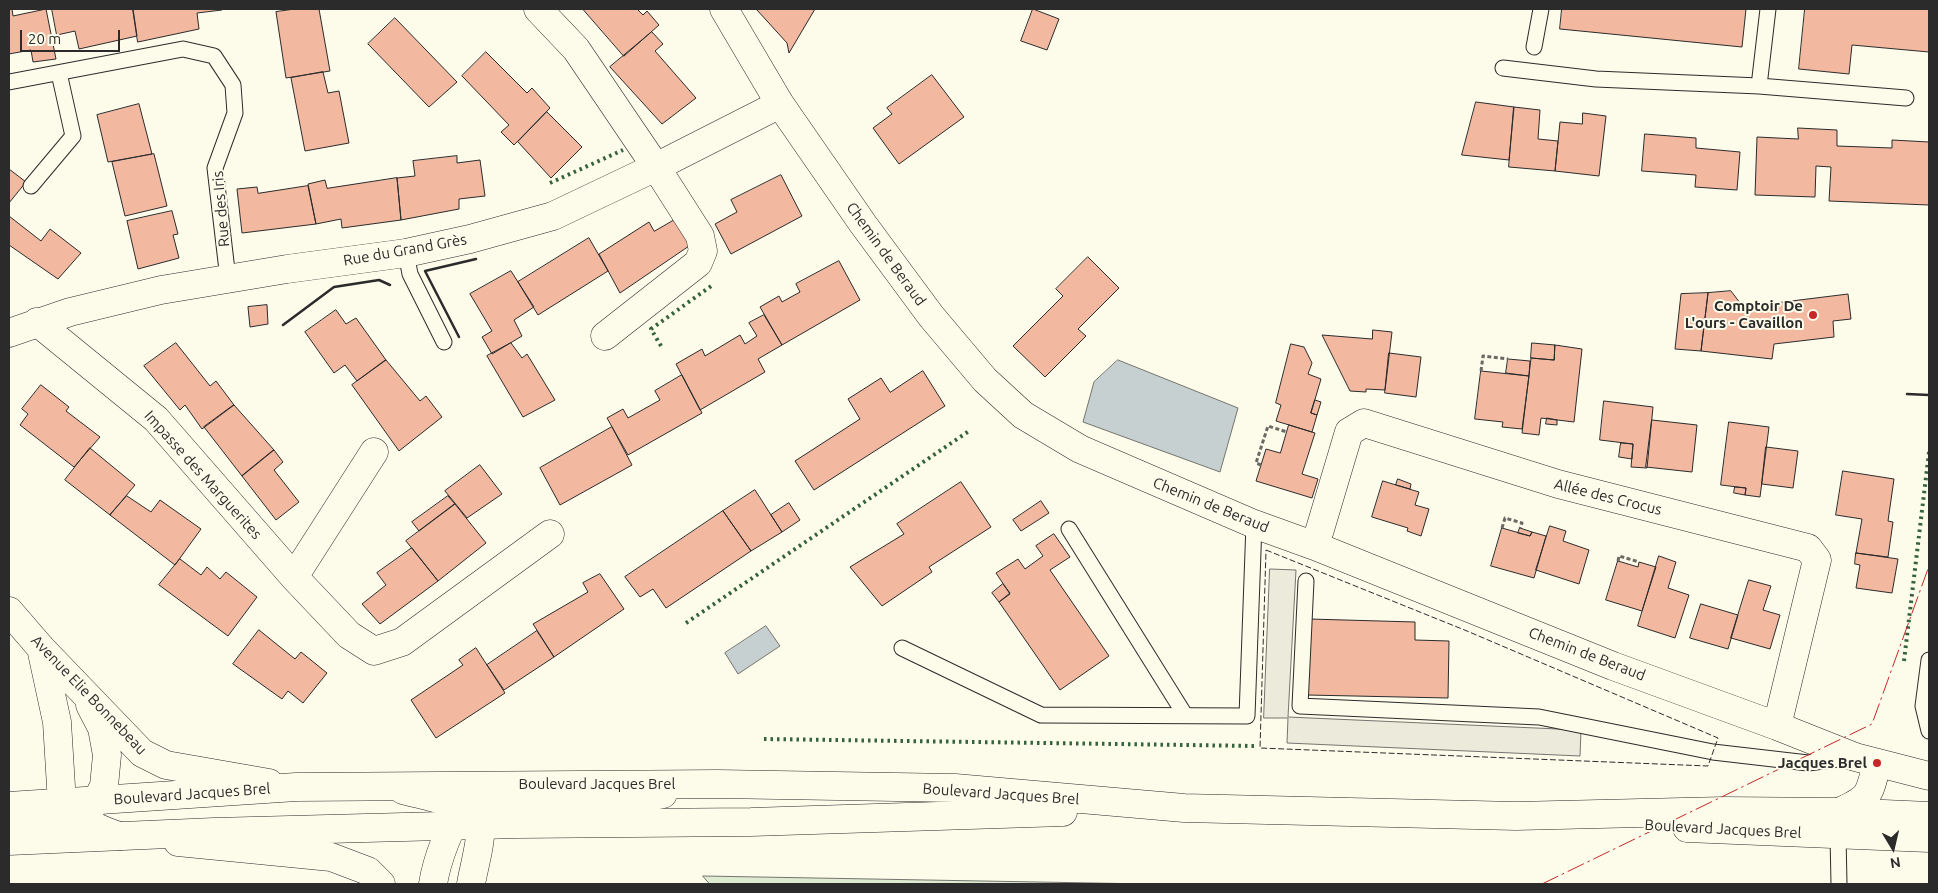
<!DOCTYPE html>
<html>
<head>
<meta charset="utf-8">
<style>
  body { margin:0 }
  #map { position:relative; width:1938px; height:893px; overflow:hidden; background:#fdfbea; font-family:Ubuntu,sans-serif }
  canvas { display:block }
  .frame { position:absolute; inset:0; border:10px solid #2b2b2b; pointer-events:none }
  .north { position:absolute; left:1868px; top:823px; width:50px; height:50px; -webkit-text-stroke:4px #fdfbea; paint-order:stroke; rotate:171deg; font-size:14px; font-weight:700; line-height:20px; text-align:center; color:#2b2b2b }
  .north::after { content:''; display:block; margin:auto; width:18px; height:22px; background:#2b2b2b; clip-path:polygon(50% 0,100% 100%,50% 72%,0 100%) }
  .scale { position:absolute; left:20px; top:30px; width:100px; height:22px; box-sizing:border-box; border:2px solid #2b2b2b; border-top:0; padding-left:6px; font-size:15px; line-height:18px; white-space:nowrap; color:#2b2b2b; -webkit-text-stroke:4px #fdfbea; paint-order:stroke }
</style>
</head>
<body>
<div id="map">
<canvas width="1938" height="893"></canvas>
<div class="frame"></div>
<div class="north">N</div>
<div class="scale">20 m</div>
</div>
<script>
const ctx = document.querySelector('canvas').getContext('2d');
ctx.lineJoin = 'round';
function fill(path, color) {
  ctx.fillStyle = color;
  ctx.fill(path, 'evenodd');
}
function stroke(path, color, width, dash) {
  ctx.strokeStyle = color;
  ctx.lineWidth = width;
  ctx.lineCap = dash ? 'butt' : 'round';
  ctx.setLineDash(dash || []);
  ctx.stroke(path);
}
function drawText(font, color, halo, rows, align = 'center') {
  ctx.font = font + ' Ubuntu,sans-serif';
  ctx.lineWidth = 4;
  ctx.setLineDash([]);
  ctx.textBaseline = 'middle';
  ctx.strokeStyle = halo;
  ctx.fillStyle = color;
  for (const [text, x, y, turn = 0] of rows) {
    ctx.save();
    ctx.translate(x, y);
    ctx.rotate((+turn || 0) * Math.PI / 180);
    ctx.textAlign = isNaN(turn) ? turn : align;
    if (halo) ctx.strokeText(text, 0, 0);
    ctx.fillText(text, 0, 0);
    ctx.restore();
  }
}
const green = new Path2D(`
  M703,876L1149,884H710Z`);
fill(green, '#deebd1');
stroke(green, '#74746e', 1);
const parking = new Path2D(`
  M1270,569L1296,570L1288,717L1581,730L1580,756L1287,743L1288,718H1264Z`);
fill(parking, '#eceadb');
stroke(parking, '#74746e', 1);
const water = new Path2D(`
  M1118,360L1238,408L1220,472L1083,422L1094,382Z
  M766,626L780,646L738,674L725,653Z`);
fill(water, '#c7d0d0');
stroke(water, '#74746e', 1);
const building = new Path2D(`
  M9,9H12L13,16L46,9L56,59L33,62L31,50L9,54Z
  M52,9H133L137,36L79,49L75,31L57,35Z
  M133,9H222V10L197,13L199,29L138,42Z
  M295,9H319L330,71L286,78L276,12Z
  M583,9H637L643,15L647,11L659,25L624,56Z
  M758,9H815L789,53L787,43L757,10Z
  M1033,9L1059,19L1047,50L1021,41Z
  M1562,9H1746L1742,47L1560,29Z
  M1805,9H1929V52L1852,45L1849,74L1799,69Z
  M395,18L457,82L429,107L368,44Z
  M652,32L663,44L655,51L696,98L662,124L610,67Z
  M486,52L527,93L532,88L550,108L514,145L501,132L509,125L462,76Z
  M323,72L328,93L339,91L349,143L305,151L291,78Z
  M932,75L964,117L899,164L873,128L892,114L887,108Z
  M1476,102L1514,107L1509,160L1462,155Z
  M139,104L152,154L108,162L97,115Z
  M1514,107L1540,110L1538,139L1558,141L1555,171L1509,167Z
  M547,112L582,147L551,178L518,142Z
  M1583,113L1606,116L1599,176L1555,171L1560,122L1582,124Z
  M1798,128L1837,130V146L1892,148V140L1929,142V205L1829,201L1831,167L1816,166L1815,197L1755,195L1757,137L1798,139Z
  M1645,134L1696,138V148L1740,152L1737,190L1695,187L1696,175L1642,171Z
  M154,154L167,206L125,216L112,162Z
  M457,156V163L480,160L485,196L459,199V209L401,220L397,178L415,176L413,161Z
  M9,169L26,182L9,203Z
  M781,175L802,216L731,254L715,224L737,212L731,200Z
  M397,178L401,220L342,228L341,219L316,224L308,184L325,180L327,188Z
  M308,186L316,224L242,233L237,189L257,187L258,193Z
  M172,211L178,234L173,235L179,258L138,269L127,221Z
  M9,216L41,241L50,229L81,253L58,279L9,245Z
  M678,218L692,244L620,293L599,254L649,222L654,231Z
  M589,238L608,271L538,315L518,282Z
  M1088,257L1119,288L1078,329L1086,336L1045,377L1013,346L1063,296L1056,289Z
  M839,261L860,300L782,345L760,307L779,296L782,302L800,292L796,284Z
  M511,271L534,307L514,320L522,336L492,354L482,337L492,331L470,294Z
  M1731,291L1743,307L1848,294L1851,319L1833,321L1834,337L1774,344L1772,359L1701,351L1708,293Z
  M1708,293L1701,351L1675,349L1681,294Z
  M267,305L268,324L250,327L248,307Z
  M336,310L346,324L356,318L386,360L357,381L345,365L334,373L305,332Z
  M764,315L782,345L758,359L765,372L700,410L676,364L702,349L705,356L740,335L745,344L757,336L749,323Z
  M1373,330L1392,332L1385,390L1366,389V392L1350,391L1322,335L1372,339Z
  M176,343L210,386L216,381L234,405L202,429L185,405L180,410L144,366Z
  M511,343L522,358L527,354L555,400L523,417L487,356Z
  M1532,343L1555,345L1554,360L1531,358Z
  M1291,344L1304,347L1312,363L1308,374L1321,379L1311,413L1317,415L1312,432L1276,421L1281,405L1276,403Z
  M1555,345L1582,349L1574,422L1541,418L1539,435L1522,433L1531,358L1554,360Z
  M1389,353L1421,357L1416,397L1385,393Z
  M1508,359L1530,361L1529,376L1506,373Z
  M386,360L420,401L426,396L442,417L399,451L352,385Z
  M923,371L945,406L814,490L795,461L860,419L848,399L881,378L890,392Z
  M1481,371L1529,376L1522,429L1502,427L1503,422L1475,419Z
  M682,375L702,413L628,455L607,418L623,409L628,418L660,400L655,391Z
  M41,385L69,407L66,411L100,437L74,467L20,425L28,414L22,409Z
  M1315,400L1321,402L1317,415L1311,413Z
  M1604,401L1653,407L1647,468L1631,467L1633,444L1600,440Z
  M234,405L274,450L242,476L204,427Z
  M1547,418L1557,420V425L1546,424Z
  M1652,420L1697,425L1692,472L1646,467Z
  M1729,422L1769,427L1760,497L1745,495L1746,488L1721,485Z
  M1289,425L1315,433L1302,474L1318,479L1312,498L1256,481L1266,449L1280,453Z
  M612,427L632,465L560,505L540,468Z
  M1621,443L1633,444L1632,459L1619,457Z
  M1766,447L1798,451L1793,488L1762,484Z
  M90,448L135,485L110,515L65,480Z
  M274,450L283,462L274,470L299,502L276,520L242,476Z
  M480,465L502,494L467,518L445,491Z
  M1843,471L1894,479L1888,521L1893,522L1888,557L1856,553L1862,519L1836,515Z
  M1398,479L1411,484L1410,489L1396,485Z
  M1383,481L1419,492L1415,505L1429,509L1421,536L1407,531L1408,528L1372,517Z
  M961,482L991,527L929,567L932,572L882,606L850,567L904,534L897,524Z
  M1735,487L1746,488L1745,495L1734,493Z
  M755,490L782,532L751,551L723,511Z
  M127,496L151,512L160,500L201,529L175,565L110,515Z
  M448,496L455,504L419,531L412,522Z
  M1041,501L1049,513L1021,531L1013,520Z
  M789,503L800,520L782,532L771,515Z
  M455,504L486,543L438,581L406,541Z
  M723,511L751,551L666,608L653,589L640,597L625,577Z
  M1550,526L1566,531L1563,541L1589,550L1579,584L1536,570Z
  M1502,528L1530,536L1532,532L1546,536L1534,578L1491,566Z
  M1520,528L1532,532L1530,536L1518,533Z
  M1054,534L1070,557L1050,570L1109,656L1060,690L999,602L1010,594L996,573L1018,559L1025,569L1043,556L1036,546Z
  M412,548L438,581L380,624L362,604L386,585L377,573Z
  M1856,553L1898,559L1892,593L1856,588L1860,565L1855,564Z
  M1659,556L1676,562L1668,588L1689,595L1675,638L1638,626Z
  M180,559L201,575L207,567L220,579L226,572L257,597L228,636L159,585Z
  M1618,561L1638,567L1639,562L1656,567L1642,611L1606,600Z
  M600,574L624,609L554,657L533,624L588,592L583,583Z
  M1749,580L1771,586L1763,610L1780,615L1770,649L1731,638Z
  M1003,584L1010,593L999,602L992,593Z
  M1701,604L1738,615L1728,649L1690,638Z
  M1309,619L1415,622V640L1449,641L1448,698L1307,695Z
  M259,630L295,659L301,652L327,673L303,703L288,691L282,699L233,664Z
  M537,631L554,657L504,690L487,665Z
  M476,648L505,693L436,738L411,700L463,665L459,660Z`);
fill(building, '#f2b8a0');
stroke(building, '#2b2b2b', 1);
const service = new Path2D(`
  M1534,47L1541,9
  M1503,68L1596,79L1759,86L1906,98
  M9,82L183,49L214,56L233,85L235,113L215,168L228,279
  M1759,86L1768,9
  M31,186L73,136L59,73
  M406,253L410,274L444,342
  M1069,529L1185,715
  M1306,581L1300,706L1539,717L1713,752L1808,763L1846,758
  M902,648L1041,715L1247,716L1254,524
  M1929,660L1923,706L1929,731
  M1838,835L1839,884`);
const minor = new Path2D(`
  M538,9L576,49L656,167L700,236L703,251L698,263L605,336
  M724,9L780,104L863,224L931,316L985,380L1023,415L1080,449L1254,524L1315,546L1613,666L1777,726L1855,757L1929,776
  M37,322L156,419L294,577L349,635L374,651L402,642L550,534
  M9,333L70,312L161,290L287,269L406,253L470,239L553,216L656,167L780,104
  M1315,546L1349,432L1364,423L1558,484L1808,548L1817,560L1777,726
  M294,577L374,452
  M9,611L41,648L142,753L166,765L269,783
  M41,648L57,722L62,803C80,820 95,828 119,836
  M1839,812C1870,798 1869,796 1877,763
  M9,822L77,817L90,809L97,800L104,786L107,755L102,728L90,705`);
const tertiary = new Path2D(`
  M403,790C423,796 476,803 480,827C482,840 473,871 471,884
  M178,842L331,857L368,871L381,884
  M433,884C436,865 449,822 465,810C469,807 474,805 479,803L643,798L663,794`);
const primary = new Path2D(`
  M9,806L296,787L718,784L955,788L1184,808L1516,816L1724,811L1839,812L1929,816
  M1687,828L1929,838
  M9,841L214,832L518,824L751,822L1063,812`);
stroke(service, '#2b2b2b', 17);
stroke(minor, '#2b2b2b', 29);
stroke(tertiary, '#2b2b2b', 29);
stroke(primary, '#2b2b2b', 29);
stroke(new Path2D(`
  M1481,371L1483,356L1508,359
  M1261,465L1256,463L1268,426L1287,432
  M1502,528L1505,518L1522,523L1520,528
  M1618,561L1619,556L1639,562`), '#6a6964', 3, [4, 2.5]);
stroke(service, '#fdfbea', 15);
stroke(minor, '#fdfbea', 28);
stroke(tertiary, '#fdfbea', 28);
stroke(primary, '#fdfbea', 28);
stroke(new Path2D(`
  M550,183L623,150
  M661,346L651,329L714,284
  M686,623L969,431
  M1904,661L1929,452
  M764,739L1256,746`), '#34623c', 4, [2.5, 4]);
stroke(new Path2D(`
  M1266,550L1467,631L1718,738L1708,766L1260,748Z`), '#2b2b2b', 1, [6, 2.5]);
stroke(new Path2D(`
  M283,325L334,287L379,280L390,285
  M459,337L425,271L476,259
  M1907,394L1929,395`), '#2b2b2b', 2.5);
stroke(new Path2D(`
  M1542,884L1872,724L1929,566`), '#c62828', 1, [18, 4, 2.5, 4]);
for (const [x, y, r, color] of [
  [1813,315,5,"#c62828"],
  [1877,763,5,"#c62828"]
]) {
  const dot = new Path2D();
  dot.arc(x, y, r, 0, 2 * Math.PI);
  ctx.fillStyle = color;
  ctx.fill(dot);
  stroke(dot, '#fdfbea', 2);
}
drawText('15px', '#2b2b2b', '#fdfbea', [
  ["Rue des Iris",221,209,-95],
  ["Rue du Grand Grès",405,250,-10],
  ["Chemin de Beraud",886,254,54],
  ["Impasse des Marguerites",203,475,48],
  ["Allée des Crocus",1608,497,14],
  ["Chemin de Beraud",1211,505,22],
  ["Chemin de Beraud",1587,654,21],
  ["Avenue Elie Bonnebeau",89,695,46],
  ["Boulevard Jacques Brel",597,784],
  ["Boulevard Jacques Brel",192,794,-4],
  ["Boulevard Jacques Brel",1001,794,4],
  ["Boulevard Jacques Brel",1723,829,3]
]);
drawText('bold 15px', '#2b2b2b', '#fdfbea', [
  ["Comptoir De",1803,306],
  ["L'ours - Cavaillon",1803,323],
  ["Jacques Brel",1867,763]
], 'right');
</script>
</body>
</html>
